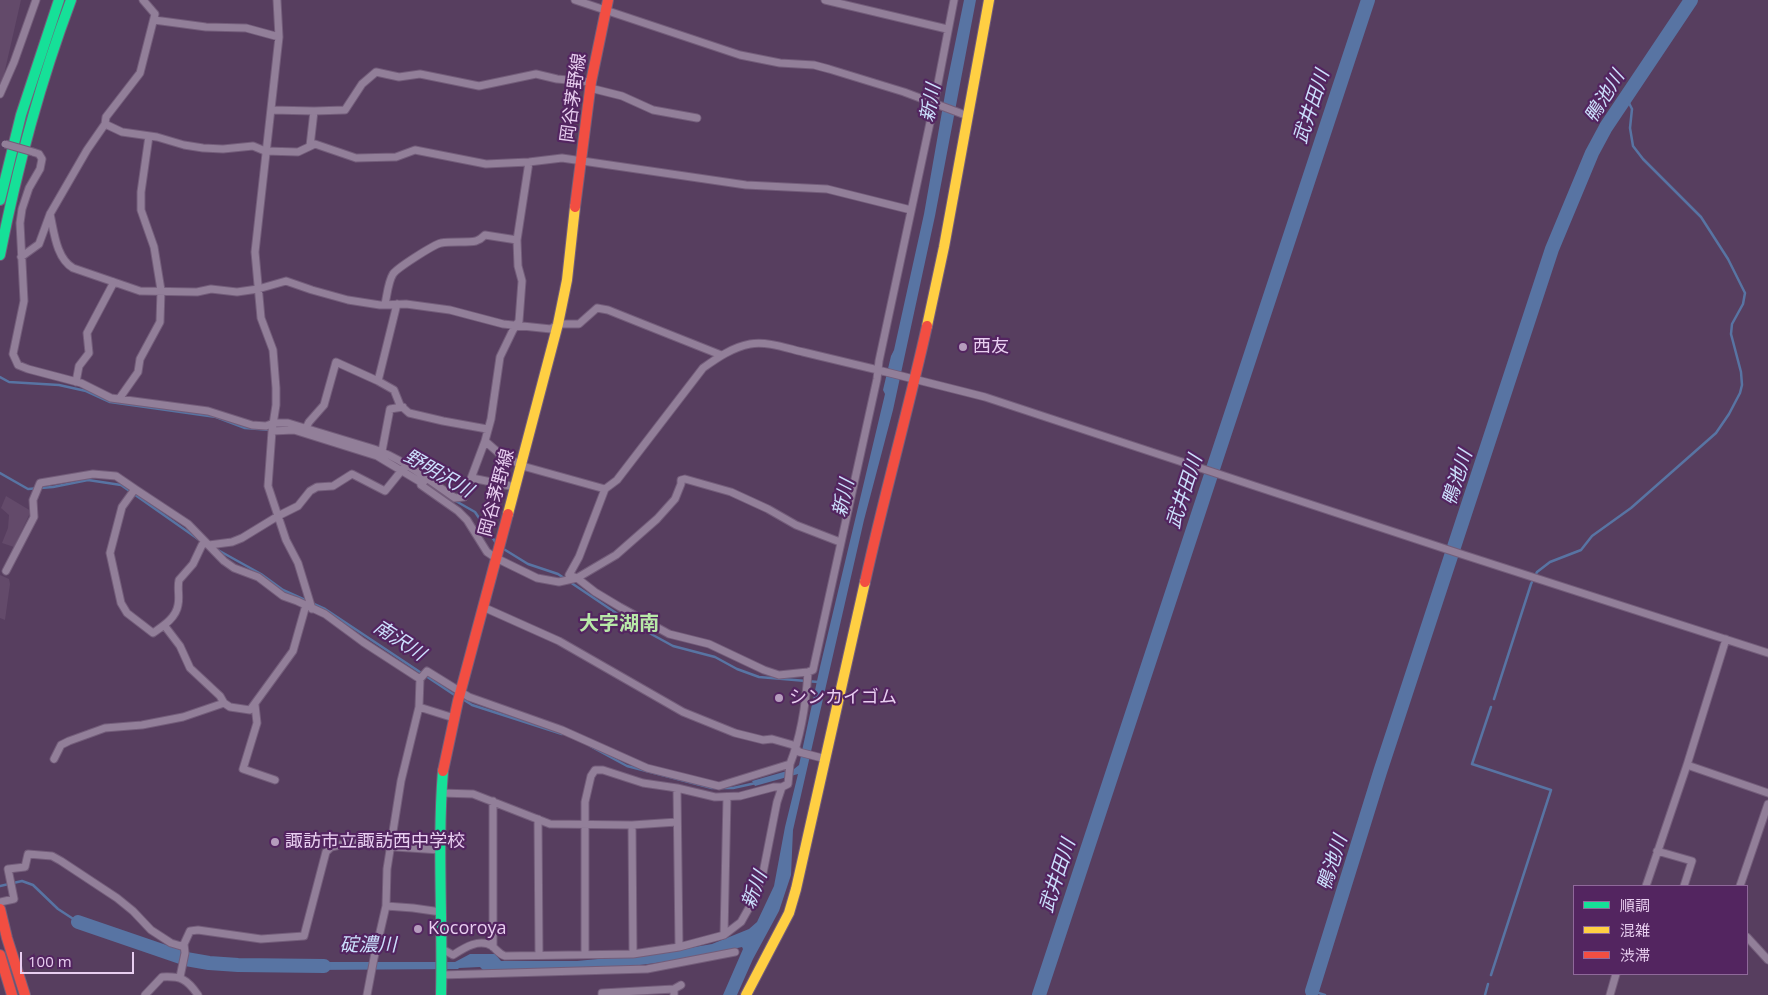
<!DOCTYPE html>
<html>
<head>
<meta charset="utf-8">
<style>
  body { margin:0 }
  #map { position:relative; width:1768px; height:995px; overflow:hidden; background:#573e5f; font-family:"Open Sans","Noto Sans JP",sans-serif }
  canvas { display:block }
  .legend { position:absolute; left:1573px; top:885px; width:175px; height:90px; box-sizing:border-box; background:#532560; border:1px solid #8f699a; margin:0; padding:6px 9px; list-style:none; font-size:15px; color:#e8cef0 }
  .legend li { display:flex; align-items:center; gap:10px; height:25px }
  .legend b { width:25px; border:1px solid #8f699a }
  .scale { position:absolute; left:20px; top:952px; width:114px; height:22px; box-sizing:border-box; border:2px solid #e8cef0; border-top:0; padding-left:6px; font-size:15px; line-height:18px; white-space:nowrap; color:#e8cef0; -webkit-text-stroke:4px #532560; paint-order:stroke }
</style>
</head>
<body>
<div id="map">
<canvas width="1768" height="995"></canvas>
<ul class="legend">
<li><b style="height:6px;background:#16e098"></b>順調</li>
<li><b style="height:6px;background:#ffcf43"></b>混雑</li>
<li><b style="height:6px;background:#f24e42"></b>渋滞</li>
</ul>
<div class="scale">100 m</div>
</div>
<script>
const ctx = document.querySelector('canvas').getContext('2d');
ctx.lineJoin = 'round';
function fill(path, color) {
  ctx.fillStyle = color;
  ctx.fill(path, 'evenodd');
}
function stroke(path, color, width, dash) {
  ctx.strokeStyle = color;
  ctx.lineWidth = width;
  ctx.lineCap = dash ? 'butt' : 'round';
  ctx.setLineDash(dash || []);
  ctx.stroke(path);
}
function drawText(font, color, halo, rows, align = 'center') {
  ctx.font = font + ' "Open Sans","Noto Sans JP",sans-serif';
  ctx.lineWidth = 4.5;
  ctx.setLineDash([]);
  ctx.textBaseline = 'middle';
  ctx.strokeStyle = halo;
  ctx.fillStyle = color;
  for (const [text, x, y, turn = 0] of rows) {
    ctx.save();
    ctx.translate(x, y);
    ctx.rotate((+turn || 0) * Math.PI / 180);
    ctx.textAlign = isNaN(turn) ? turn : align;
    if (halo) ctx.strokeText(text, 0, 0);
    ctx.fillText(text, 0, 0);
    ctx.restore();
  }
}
fill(new Path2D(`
  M0,0H21L0,92Z
  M6,496L31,511L14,547L2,543L8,528L9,515L1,508Z
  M0,575L9,579L10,584L5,620L0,618Z`), '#634a6a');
fill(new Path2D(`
  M964,0H976L935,216L893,410L864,520L793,830L791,875L779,911L753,959L737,995H723L743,949L742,947C706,955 669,962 632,966C583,972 533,969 483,970L480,967L459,968L458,969L308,970L306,962H455L470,954H495L501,961H577L660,953L712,944L749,929L757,922L774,886L785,827L798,774L755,786L752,781L794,769L799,765L820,667L885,394L883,390L891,356L894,350L924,214L947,83Z`), '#5874a3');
stroke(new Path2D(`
  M0,377L9,382L59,385L86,391L110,402L216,417L245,428L271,430
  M0,473L28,489L53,487L88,480L121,485L198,539
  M426,484L475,512L496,543
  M502,548L528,564L558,574L631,623L673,646L715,657L737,669L759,677L818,682
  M216,549L261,574L283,590L325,609L456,696
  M461,698L472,705L562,734
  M1494,699L1531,584L1537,572L1550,562L1581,550L1592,536L1631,508L1716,433L1729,414L1740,393L1742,385L1741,372L1731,334L1732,324L1743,304L1745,293L1728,259L1701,217L1643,159L1633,146L1630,128L1632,109L1626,97
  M590,746L627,766L712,788H733L756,783
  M0,886L22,881L33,885L58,909L78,922
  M1491,975L1551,790L1472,764L1491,707
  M1310,995L1312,991L1325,995
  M1485,995L1488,984`), '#5874a3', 2.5);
stroke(new Path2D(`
  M78,922L186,959L209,963L238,965L324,966
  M1312,991L1380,772L1552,249L1592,153L1606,127L1691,0
  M1039,995L1368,0`), '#5874a3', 14);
const street = new Path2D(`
  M277,0L279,37L255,252L261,318L273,350L276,388V405L272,431L268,486L286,540L298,563L312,609
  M575,0L740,55L780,63L814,65L829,69L904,92L968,116
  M825,0L947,29
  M954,0L934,104L879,361L877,379L813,670L808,672L779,675L764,670L709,644L669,634L620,607L595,592L577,578L569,575L579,557L605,489L617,480L703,368C717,358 733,347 750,344C767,341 786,348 803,352C828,358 853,364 878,370L882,371L985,397L1464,555L1768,653
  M154,20L206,27L246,28L279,37
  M590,88L622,96L653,110L697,118
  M0,94L14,62L36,0
  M272,110L314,111L345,110L362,84L376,72L399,77L420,74L479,86L536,74L557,79L591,82
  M105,124L122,132L157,137L184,145L203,148L223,149L253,146L265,151L298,152L315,144L356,158L396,157L415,150L486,164L529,162L562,158L746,185L827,189L911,210
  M310,146L314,111
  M33,152L39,154L42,159L40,169L29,188L22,209L20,223L24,301L13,354L18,365L28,369L81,383L111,398L208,411L252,425L266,426L274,423H288L374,449C400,457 433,483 455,498L464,497L485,441L501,455L526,467L605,489
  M50,214C54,231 56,258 73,268L140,291L197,292L211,289L237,292L258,289L286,281L312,290L348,300L380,305L406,304L450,310L503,324L551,329L558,324H579L597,308L608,310L638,322L721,355
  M21,257L39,244L50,214L87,150L105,124L106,117L140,73L155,14L143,0
  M385,304C387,296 388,282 393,274C397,268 433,245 441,243C452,241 467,243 476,241C479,240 483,237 485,235L517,240
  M397,304L378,381L394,390L400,405L409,413L443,421L487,429
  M76,382L79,366L89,353L87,333L114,282
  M119,399L138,372L140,359L160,322L161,290L154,247L141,210V192L149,136
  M306,428L309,422L324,405L336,362L378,381
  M272,431L294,430L377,456L422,483
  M485,441L491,419L500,357L513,330L519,321L522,281L518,266L517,240L529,162
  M382,451L390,409L403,407
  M472,478L515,487
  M426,479L421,485L458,511L467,520L487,552L496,558L537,578L559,582L577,578L616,555L657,519L675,499L681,484V480L685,479L731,492L768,509L796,525L840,542
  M206,543L202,545L193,564L179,580C177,588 180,597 178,605C176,618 163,626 153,633L127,613L121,603L110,553L122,507L135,489L188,524L224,561L234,568L258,577L283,596L297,601L325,614L363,642L420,679L427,671L469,697L562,730L647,768L719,786L790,764C801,736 806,703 808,672
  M209,545L232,542L242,538L278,516L298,506L310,491L317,487L333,486L352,474L385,491L406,465
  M6,571L34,517L33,500L40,483L93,474L116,476L135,489
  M483,607L559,641L683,712L735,733L763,740L772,739L793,745L799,752L826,759
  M164,625L180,646L190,668L220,696L224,703L230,707L250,710L293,651L306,605
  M255,705L257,723L243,769L275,780
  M419,707L420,679
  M54,759L61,745L69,741L105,728L142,725L183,717L224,703
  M1687,765L1768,793
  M782,787L788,784L790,764
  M677,788L679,947
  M441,793L473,794L550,824L632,825L677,822
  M538,819L539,955
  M632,825L633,954
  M1657,851L1692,861L1684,886
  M1646,886L1687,765L1726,639
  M1740,886L1768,804
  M0,902L14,899L8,869L25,867L28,854L52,856L61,861L117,898L133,911L151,930L171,943L181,946L184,944
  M386,906L413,908L441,912
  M724,935L727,797
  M1747,937L1768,960
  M493,947V801
  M442,949L453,955C464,948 479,938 492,946C497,950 499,954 505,956L633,954L679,947L724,935L741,922L754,899L763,873L777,802L782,787H774L740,796L715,797L677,788L643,783L603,770H595L591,776L585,802V954
  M441,975L647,969L735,952
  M180,977L185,953L184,944L190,931L198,930L261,939L304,936L326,852L331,847L345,844L383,841L395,847L440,850
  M145,995L162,977C181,976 187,979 198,995
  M367,995L374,958L386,906L387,869L401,781L419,707L454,718
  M602,995V993L674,989
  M674,995V989L681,985
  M1610,995L1616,974`);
const fast = new Path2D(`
  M0,200L21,115L59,0
  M0,255C17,168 40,83 71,0
  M441,995C443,920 437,845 443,771`);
const slow = new Path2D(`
  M927,326L944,247L989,0
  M508,514L558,324L567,280L575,207
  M746,995L789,913L796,889L865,582`);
const jam = new Path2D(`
  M575,207L591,82L608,0
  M865,582C884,496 908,411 927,326
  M443,771L458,701L508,514
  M0,909L7,938L25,995
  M0,955L12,995`);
stroke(street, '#735d7a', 9);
stroke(fast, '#735d7a', 12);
stroke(slow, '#735d7a', 12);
stroke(jam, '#735d7a', 12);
stroke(street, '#927f99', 7);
stroke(fast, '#16e098', 10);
stroke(slow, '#ffcf43', 10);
stroke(jam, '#f24e42', 10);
const streetBridge = new Path2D(`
  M5,144L33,152`);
stroke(streetBridge, '#735d7a', 9, []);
stroke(streetBridge, '#927f99', 7);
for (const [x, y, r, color] of [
  [963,347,5,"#b59cbd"],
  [779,698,5,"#b59cbd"],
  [275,842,5,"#b59cbd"],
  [418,929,5,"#b59cbd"]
]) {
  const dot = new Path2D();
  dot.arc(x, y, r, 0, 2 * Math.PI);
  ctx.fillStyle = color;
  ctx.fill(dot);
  stroke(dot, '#532560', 2);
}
drawText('18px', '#e8cef0', '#532560', [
  ["岡谷茅野線",574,98,-82],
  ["岡谷茅野線",497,493,-75]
]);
drawText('18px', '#e8cef0', '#532560', [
  ["西友",973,347],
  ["シンカイゴム",789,698],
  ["諏訪市立諏訪西中学校",285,842],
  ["Kocoroya",428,929]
], 'left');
drawText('italic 19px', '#cce0fd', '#532560', [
  ["鴨池川",1605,97,-58],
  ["新川",931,103,-79],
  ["武井田川",1312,107,-72],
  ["野明沢川",438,474,30],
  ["鴨池川",1458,478,-72],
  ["武井田川",1185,492,-72],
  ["新川",844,498,-77],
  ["南沢川",399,641,33],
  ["鴨池川",1333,863,-72],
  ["武井田川",1058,876,-72],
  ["新川",755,890,-69],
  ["碇濃川",368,946]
]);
drawText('bold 20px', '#b8e8a8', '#532560', [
  ["大字湖南",619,624]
]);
</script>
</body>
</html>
